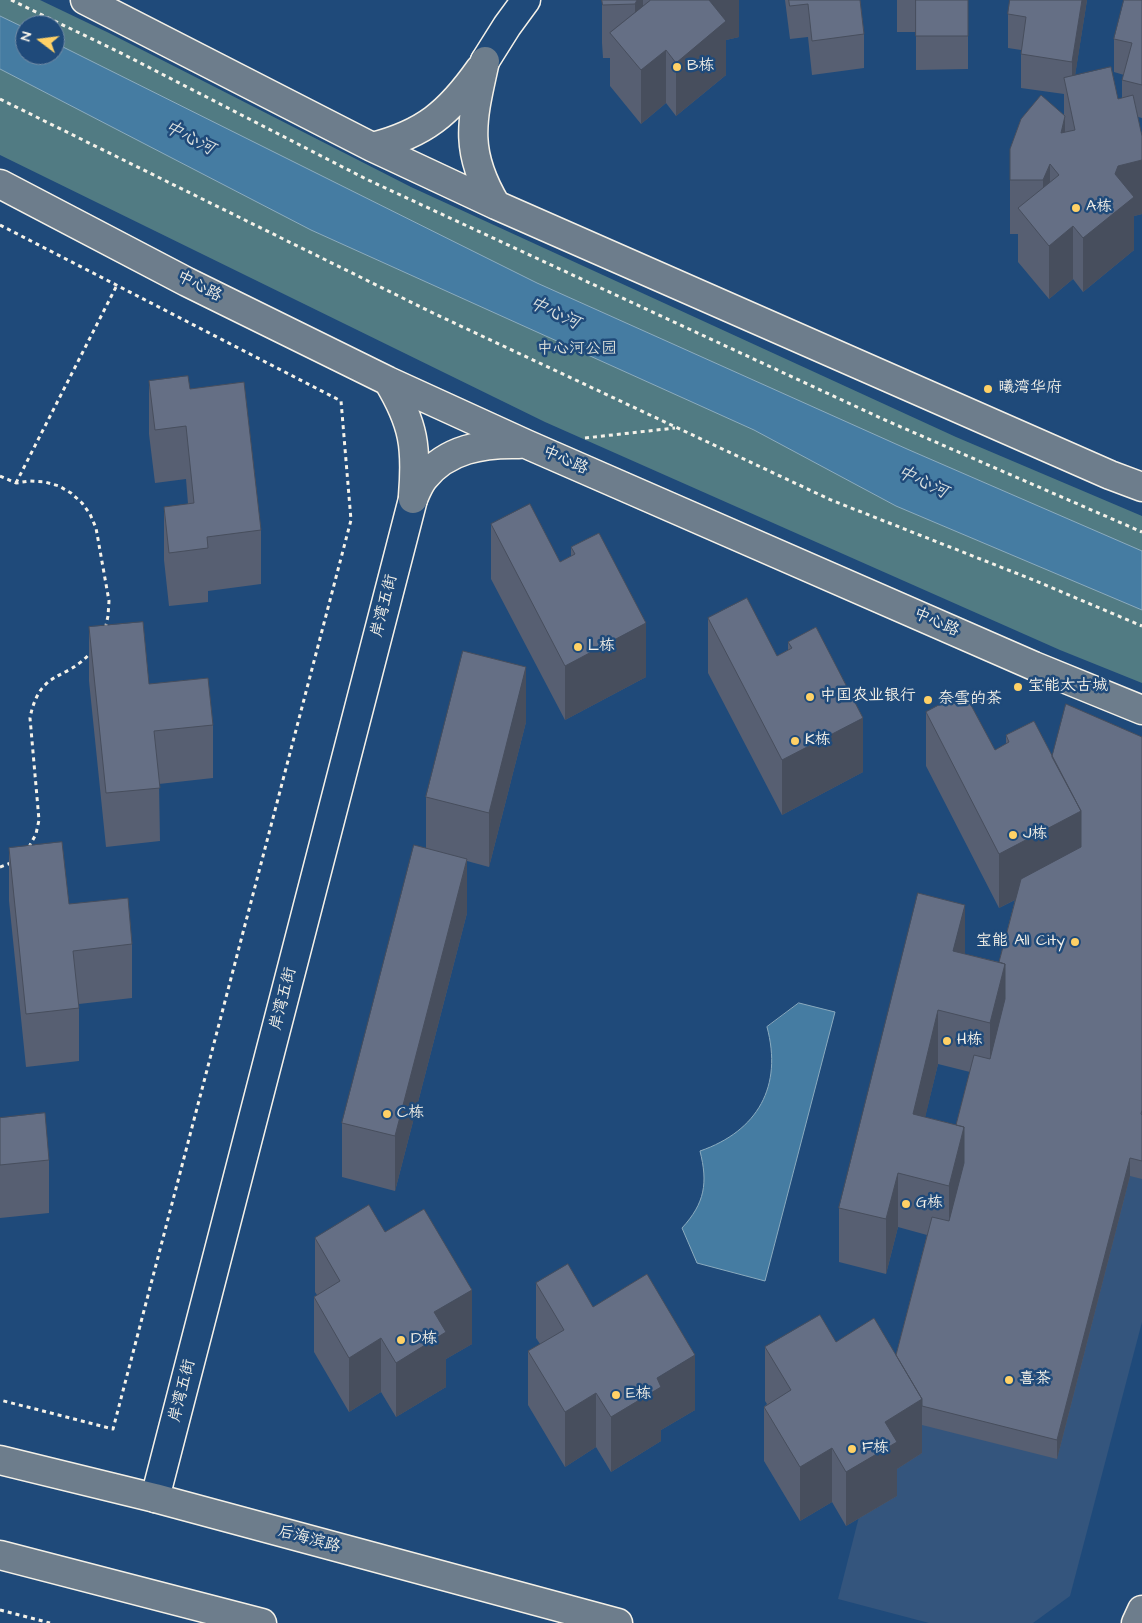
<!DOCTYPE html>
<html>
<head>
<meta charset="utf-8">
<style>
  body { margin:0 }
  #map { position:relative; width:1142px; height:1623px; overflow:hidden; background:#1f4a7a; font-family:"Architects Daughter",sans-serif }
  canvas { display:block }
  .north { position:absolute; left:15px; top:15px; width:50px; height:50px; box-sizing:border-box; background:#1f4a7a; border:1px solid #748da6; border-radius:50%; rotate:285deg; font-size:14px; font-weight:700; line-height:20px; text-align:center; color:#f4f1e8 }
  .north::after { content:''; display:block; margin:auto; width:18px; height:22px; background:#ffd166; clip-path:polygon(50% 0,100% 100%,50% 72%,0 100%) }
</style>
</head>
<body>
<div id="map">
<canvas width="1142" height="1623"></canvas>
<div class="north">N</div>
</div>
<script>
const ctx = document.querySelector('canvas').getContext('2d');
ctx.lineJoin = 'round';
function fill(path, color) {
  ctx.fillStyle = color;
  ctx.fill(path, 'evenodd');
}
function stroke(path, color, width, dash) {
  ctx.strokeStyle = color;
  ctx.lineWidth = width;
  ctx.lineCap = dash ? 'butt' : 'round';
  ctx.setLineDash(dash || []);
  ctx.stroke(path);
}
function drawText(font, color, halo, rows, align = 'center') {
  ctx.font = font + ' "Architects Daughter","LXGW WenKai TC",sans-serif';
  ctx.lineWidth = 5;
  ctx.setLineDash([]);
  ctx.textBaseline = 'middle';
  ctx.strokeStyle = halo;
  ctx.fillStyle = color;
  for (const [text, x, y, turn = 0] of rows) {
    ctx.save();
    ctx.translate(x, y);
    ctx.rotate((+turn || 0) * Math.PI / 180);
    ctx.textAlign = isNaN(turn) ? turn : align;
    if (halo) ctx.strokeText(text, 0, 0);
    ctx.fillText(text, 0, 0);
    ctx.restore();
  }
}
fill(new Path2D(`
  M1142,756V1322L1070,1596L1033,1623H929L838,1599L885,1415Z`), '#34557d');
fill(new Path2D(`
  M0,0H40L109,33L411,187L956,437L1142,516V683L1060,650L545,422L0,155ZM25,25H55V55H25Z`), '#517b83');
const water = new Path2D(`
  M0,16L25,28V55H55V43L537,283L907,449L1142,551V610L896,506L754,430L311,230L0,69Z
  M799,1003L835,1012L765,1281L697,1263L682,1228C705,1203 708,1183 700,1151C758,1131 783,1086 767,1027Z`);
fill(water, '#457ca2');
stroke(water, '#8babbe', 1);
const minor = new Path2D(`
  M485,61L507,26L526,0
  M155,1498L413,499`);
const major = new Path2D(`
  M85,0L372,147L496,205L1110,475L1142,487
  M485,61C472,120 463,150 496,205
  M372,147C424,134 449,113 480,69
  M0,184L187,282L388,381L526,444L1034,666L1142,710
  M388,381C414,424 417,448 413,496
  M413,499C416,492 419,484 424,478C447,449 483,443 519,444
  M0,1460L155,1498L618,1623
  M0,1555L262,1623
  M1136,1623L1142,1610`);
stroke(minor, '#f4f1e8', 31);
stroke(major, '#f4f1e8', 31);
stroke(new Path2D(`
  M11,0L119,52L366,179L885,420L1142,532
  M0,99L433,313L831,500L1036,581L1142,626
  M0,225L341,401L351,520L113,1429L0,1400
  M585,438L675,428
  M0,476L16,483L30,481L45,482L59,486L71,493L82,503L90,514L96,528L109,601L108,616L105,630
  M16,483L117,285
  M29,847L36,834L39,820L30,718C40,668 66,682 91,652
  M0,867L11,863
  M0,1610L50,1623`), '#f4f1e8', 3, [4, 4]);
stroke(minor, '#1f4a7a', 28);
stroke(major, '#6d7d8c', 28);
fill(new Path2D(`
  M602,0H739V37L726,40V75L676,116L666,103L641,124L610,86V58H603L602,43Z
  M785,0H860L864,34V68L812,75L808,37L790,39Z
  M897,0H968V69L916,70V32H897Z
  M1010,0H1087L1075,75L1118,99L1122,98V80L1124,75L1114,72V39L1142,0V118L1138,117L1142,161V214L1134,216V250L1083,292L1073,279L1049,299L1018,262V234H1010V149L1064,115V94L1021,88V50L1008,48V14Z
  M149,381L190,389L261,530V584L208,591V602L169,606L164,560V507L188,504L186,479L155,483L149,434Z
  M491,524L560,562L571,556V547L646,677L565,720L491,579Z
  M708,618L777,656L788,650V642L863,772L782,815L708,673Z
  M89,627L149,684L213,725V778L159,784L160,841L106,847L89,681Z
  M926,712L995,750L1006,744V735L1052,757L1142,737V1179L1130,1176L1057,1459L922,1425V1453L897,1469V1496L846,1526L832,1502L800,1521L764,1461V1407L767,1404L765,1401V1347L836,1342L896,1355L927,1235L898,1227L886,1274L839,1262V1208L965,954L999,962L1015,900L999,908L926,766ZM938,1064L970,1072L956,1125L925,1117Z
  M526,722L489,867L467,861V913L395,1191L342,1177V1123L426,849V797Z
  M9,848L69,904L132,944V998L79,1004V1061L26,1067L9,901Z
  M0,1118L49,1160V1213L0,1218Z
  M385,1232L472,1344L446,1359V1387L396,1417L381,1392L349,1412L314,1352V1297L317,1295L315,1292V1238Z
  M536,1283L695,1410L661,1430V1441L611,1472L596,1447L565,1467L528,1405V1351L540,1344L536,1338Z`), '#575f72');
fill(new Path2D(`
  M637,0H643V41L635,57V4Z
  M708,0H739V37L726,40V75L676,116V63Z
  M1082,0H1087L1072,95V62Z
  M666,50V103L641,124V70Z
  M1065,116V169L1061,133Z
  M1142,160V214L1134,216V250L1083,292V238L1118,166Z
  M1050,164V217L1043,233V180Z
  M1073,226V279L1049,299V246Z
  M646,623V677L565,720V666Z
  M526,667V722L489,867V813Z
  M863,718V772L782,815V760Z
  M1081,811V866L999,908V854Z
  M467,859V913L395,1191V1136Z
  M965,905V959L953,951Z
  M1005,964V1018L990,1077V1023Z
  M938,1010V1064L913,1168V1114Z
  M964,1127V1181L949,1240V1186Z
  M1130,1158V1176L1057,1459V1440Z
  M898,1173V1227L886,1274V1219Z
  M472,1290V1344L446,1359V1387L396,1417V1363L434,1312Z
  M381,1338V1392L349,1412V1358Z
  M695,1355V1410L661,1430V1441L611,1472V1417L657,1378Z
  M596,1393V1447L565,1467V1412Z
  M922,1399V1453L897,1469V1496L846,1526V1472L885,1422Z
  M832,1448V1502L800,1521V1467Z`), '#474e5d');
const building = new Path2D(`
  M602,0H637L635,4L603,5Z
  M651,0H709L726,21L676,63L666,50L641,70L610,33Z
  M789,0H860L864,34L812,41L808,4L790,6Z
  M916,0H968V36H916Z
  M1010,0H1082L1072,62L1021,54L1026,17L1008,14Z
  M1124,0H1142V85L1122,80L1132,43L1114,39Z
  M1111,67L1118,99L1133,95L1142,136V160L1118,166L1115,174L1134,197L1083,238L1073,226L1049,246L1018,208L1059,175L1050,164L1043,180H1010V149L1021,119L1041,95L1065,116L1061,133L1075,130L1064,78Z
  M188,376L190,389L244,382L261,530L207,537L208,548L169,553L164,507L194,503L186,426L155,430L149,381Z
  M530,504L560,562L575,554L571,547L599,533L646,623L565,666L491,524Z
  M747,598L777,656L792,648L788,642L816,627L863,718L782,760L708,618Z
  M143,622L149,684L208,678L213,725L154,731L160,788L106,793L89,627Z
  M463,651L526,667L489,813L426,797Z
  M964,692L995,750L1009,742L1006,735L1034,721L1081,811L999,854L926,712Z
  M1066,704L1142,737V1110L1141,1114L1142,1115V1161L1130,1158L1057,1440L922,1406V1399L896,1355L932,1217L949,1221L964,1163V1127L956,1125L974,1055L990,1059L1005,999V964L999,962L1021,879L1081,847V811L1052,757Z
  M62,842L69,904L128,898L132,944L73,951L79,1008L26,1014L9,848Z
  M414,845L467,859L395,1136L342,1123Z
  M918,893L965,905L953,951L1005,964L990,1023L938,1010L913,1114L964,1127L949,1186L898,1173L886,1219L839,1208Z
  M45,1113L49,1160L0,1165V1118Z
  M369,1205L385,1232L424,1209L472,1290L434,1312L446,1332L396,1363L381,1338L349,1358L314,1297L340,1281L315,1238Z
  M568,1264L593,1307L647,1274L695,1355L657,1378L661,1387L611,1417L596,1393L565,1412L528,1351L564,1330L536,1283Z
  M820,1315L836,1342L874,1318L922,1399L885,1422L897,1442L846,1472L832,1448L800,1467L764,1407L791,1390L765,1347Z`);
fill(building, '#656f85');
stroke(building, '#474e5d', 1);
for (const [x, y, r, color] of [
  [677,67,5,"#ffd166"],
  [1076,208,5,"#ffd166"],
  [988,389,5,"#ffd166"],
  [578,647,5,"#ffd166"],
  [1018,687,5,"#ffd166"],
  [810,697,5,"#ffd166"],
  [928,700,5,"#ffd166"],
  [795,741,5,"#ffd166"],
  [1013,835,5,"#ffd166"],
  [1075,942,5,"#ffd166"],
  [947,1041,5,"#ffd166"],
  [387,1114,5,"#ffd166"],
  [906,1204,5,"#ffd166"],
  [401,1340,5,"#ffd166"],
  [1009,1380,5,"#ffd166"],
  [616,1395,5,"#ffd166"],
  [852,1449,5,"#ffd166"]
]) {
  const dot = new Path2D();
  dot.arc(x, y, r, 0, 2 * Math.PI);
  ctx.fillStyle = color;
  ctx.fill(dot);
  stroke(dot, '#1f4a7a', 2);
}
drawText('16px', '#f4f1e8', '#1f4a7a', [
  ["B栋",687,67],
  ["A栋",1086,208],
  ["曦湾华府",998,389],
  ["L栋",588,647],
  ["宝能太古城",1028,687],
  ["中国农业银行",820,697],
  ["奈雪的茶",938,700],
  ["K栋",805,741],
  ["J栋",1023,835],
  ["宝能 All City",1065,942,"right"],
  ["H栋",957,1041],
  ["C栋",397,1114],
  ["G栋",916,1204],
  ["D栋",411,1340],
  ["喜茶",1019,1380],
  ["E栋",626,1395],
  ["F栋",862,1449]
], 'left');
drawText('16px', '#f4f1e8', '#1f4a7a', [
  ["中心路",199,287,27],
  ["中心路",565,461,24],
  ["岸湾五街",385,606,-76],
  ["中心路",936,623,24],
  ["岸湾五街",284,999,-76],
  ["岸湾五街",183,1391,-76],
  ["后海滨路",309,1540,15]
]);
drawText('16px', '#dcdfd9', '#1f4a7a', [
  ["中心河公园",577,350]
]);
drawText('italic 18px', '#dadfde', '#1f4a7a', [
  ["中心河",189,139,27],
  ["中心河",554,314,25],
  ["中心河",922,483,25]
]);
</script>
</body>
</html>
